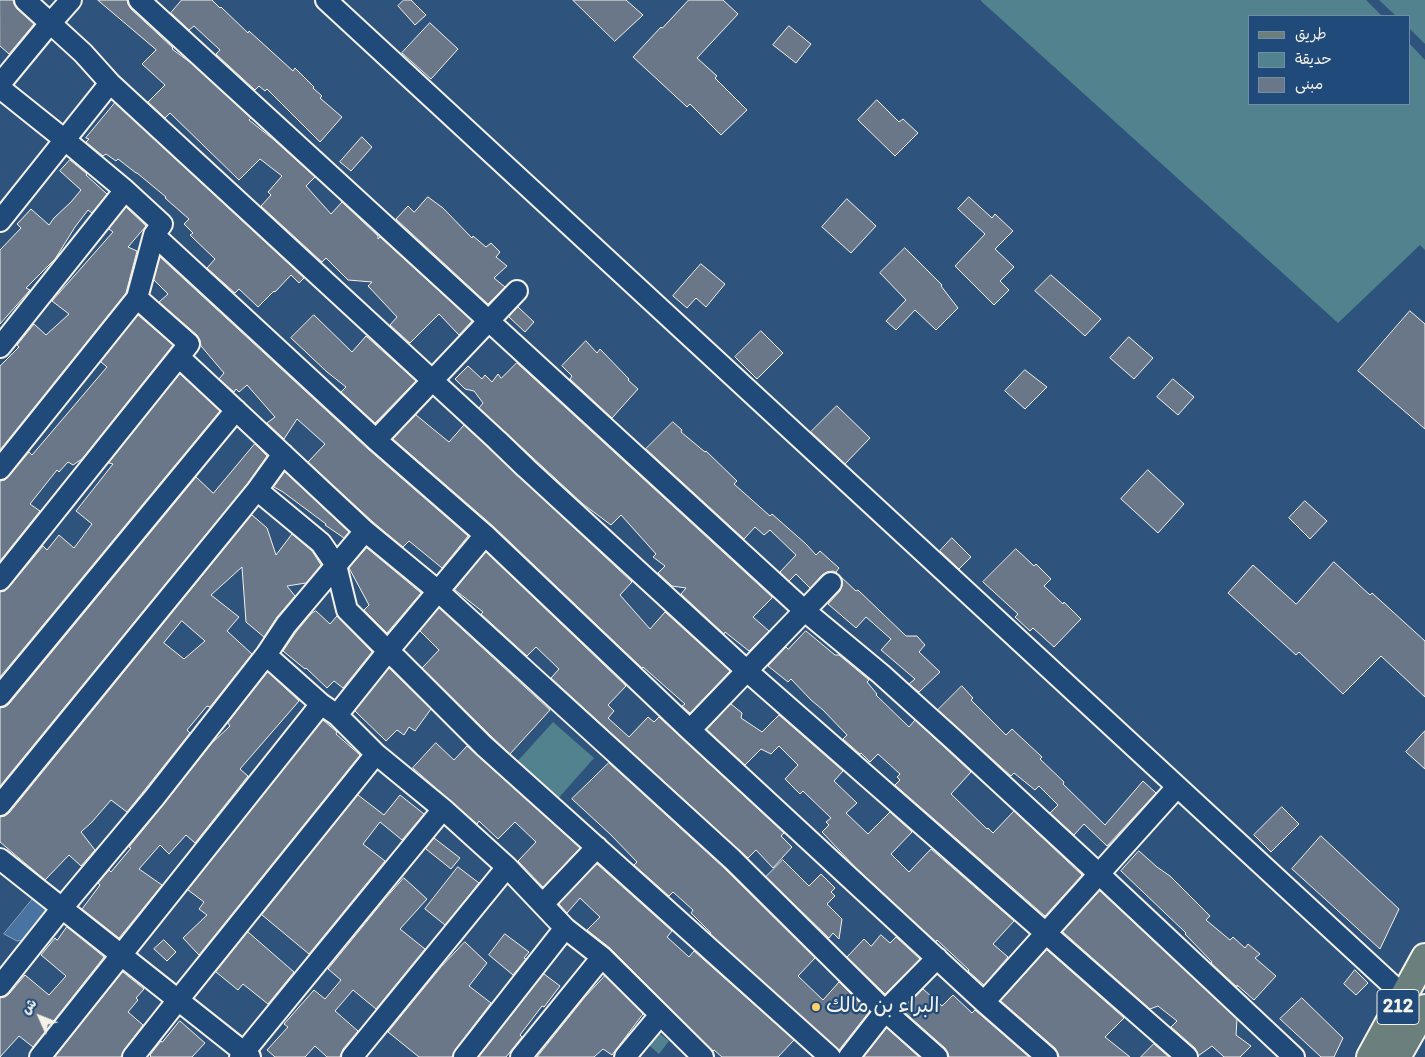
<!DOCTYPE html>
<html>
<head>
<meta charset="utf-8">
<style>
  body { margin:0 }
  #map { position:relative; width:1425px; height:1057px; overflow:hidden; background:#2e537d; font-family:Itim,"Playpen Sans Arabic",sans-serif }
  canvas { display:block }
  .legend { position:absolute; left:1248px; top:15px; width:162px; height:90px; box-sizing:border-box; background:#1f4a7a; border:1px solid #748da6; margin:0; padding:6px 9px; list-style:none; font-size:15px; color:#f4f1e8 }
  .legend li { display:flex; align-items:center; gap:10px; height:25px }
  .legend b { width:25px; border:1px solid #748da6 }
  .north { position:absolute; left:15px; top:992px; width:50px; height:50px; -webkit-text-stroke:4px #1f4a7a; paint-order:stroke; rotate:314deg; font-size:14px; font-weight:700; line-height:20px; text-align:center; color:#f4f1e8 }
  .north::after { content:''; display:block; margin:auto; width:18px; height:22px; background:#f4f1e8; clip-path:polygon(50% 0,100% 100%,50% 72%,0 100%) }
</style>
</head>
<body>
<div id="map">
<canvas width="1425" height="1057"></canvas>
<ul class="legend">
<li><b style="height:6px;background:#6b7f7c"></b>طريق</li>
<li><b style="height:14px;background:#51828d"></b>حديقة</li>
<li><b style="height:14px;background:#6a7789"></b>مبنى</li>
</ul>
<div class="north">ش</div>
</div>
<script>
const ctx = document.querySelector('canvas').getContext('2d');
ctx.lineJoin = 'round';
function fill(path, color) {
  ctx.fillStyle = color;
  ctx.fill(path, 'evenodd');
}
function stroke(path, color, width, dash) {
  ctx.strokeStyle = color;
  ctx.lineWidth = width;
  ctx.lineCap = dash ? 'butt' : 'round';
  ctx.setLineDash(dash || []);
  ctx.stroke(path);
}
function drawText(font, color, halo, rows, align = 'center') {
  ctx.font = font + ' Itim,"Playpen Sans Arabic",sans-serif';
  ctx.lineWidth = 4.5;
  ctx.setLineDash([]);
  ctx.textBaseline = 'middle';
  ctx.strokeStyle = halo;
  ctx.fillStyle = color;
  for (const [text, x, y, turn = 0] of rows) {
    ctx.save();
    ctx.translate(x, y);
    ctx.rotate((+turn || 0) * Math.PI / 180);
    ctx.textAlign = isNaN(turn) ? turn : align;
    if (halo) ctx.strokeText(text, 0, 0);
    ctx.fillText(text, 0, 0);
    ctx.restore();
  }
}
fill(new Path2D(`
  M981,0H1366L1382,16H1249V104H1409V43L1425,60V250L1420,245L1338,323L981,1Z
  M1379,0H1425V44L1409,28V16H1396Z
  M553,722L594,758L556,801L515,764Z
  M654,1029L669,1041L659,1054L644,1041Z`), '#51828d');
const water = new Path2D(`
  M36,895L55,909L31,939L17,941L4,934Z`);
fill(water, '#4873a2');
stroke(water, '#8da5be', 1);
const building = new Path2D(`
  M0,0H13L14,4L17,9L34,24L9,54L0,46Z
  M98,0H127L128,4L131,9L173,48L172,49L191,63L251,118L249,120L274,140L315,177L306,186L331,214L342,202L378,236V239L380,237L472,321L459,335L439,314L410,343L390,325L397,317L368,286L372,282L348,280L326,258L322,262L261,206L271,195L268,192L282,176L260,159L239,180L170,113L165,118L148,102L165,85L142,64L156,50Z
  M182,0H212L220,8L221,7L248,33L249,31L293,71L295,68L314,87L313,88L322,96L320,98L342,117L320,142L267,89L265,91L259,86L255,90L216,54L220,50L194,26L189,30L171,13Z
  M404,0H411L426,15L415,25L398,6Z
  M573,0H626L643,15L615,41Z
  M689,0H723L738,14L697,58L717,76L715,78L747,110L721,135L690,104L687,107L633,57L661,27L662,28Z
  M430,23L458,49L431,79L402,53Z
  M789,26L811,44L796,63L773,45Z
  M877,100L899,122L903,119L918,133L895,156L858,120Z
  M115,103L304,278L299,283L291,275L275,292L274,291L258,307L239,289L235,293L207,268L215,259L190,235L193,233L184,224L189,219L165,198L166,197L137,173H136L118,159L116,161L106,154L103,156L86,142L89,139L86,138Z
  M362,137L372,147L351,171L340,162Z
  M70,160L87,174L86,175L107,194L92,213L88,210L75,227L55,259L26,288L30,290L0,324V250L21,228L17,224L31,209L49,225L54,218L71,202L81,190L60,171Z
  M428,197L443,208L472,238L473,236L486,247L491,243L500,252L496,257L507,266L494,278L505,287L488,304L396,219L408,206L414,212Z
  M969,197L992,218L995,214L1013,231L995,249L1014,267L1000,281L1009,290L994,305L955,266L985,234L958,209Z
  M847,199L876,226L851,253L822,227Z
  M126,207L146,226L128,247L137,251L126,293L0,450V366L19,347L17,345L34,324L46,335L69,314L52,301L113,232L109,229Z
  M905,248L942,285L941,286L958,308L936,330L915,310L896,330L886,321L906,300L880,273Z
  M160,257L368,449L468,536L442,568L409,541L403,547L373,522L308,462L325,444L297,419L284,439L267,423L275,417L247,385L239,392L236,389L234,392L219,379L224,373L201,346L200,341L197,335L159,302L168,294L154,280Z
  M701,264L725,284L706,307L696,298L687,308L673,296Z
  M1051,275L1101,319L1085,336L1035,291Z
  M518,307L534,322L525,332L509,317Z
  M1410,311L1425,324V429L1358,371Z
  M138,315L173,345L82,459L73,465L68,462L59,472L57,470L30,504L40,511L0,561V481L5,480L9,476L29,452L32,455L107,367L101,362Z
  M314,315L352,352L366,336L416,381L375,423L341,392L346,387L327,372L291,338Z
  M761,331L783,353L757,379L735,357Z
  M1129,337L1153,358L1134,379L1110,358Z
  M586,341L597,353L600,349L629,379L628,380L638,389L612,418L570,379L572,376L562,366Z
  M517,363L772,597V598L753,617L769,631L749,651L725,632L724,634L681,594L686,588L672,586L658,573L665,566L653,557L656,554L621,515L611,525L583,504L479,408L483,403L474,391L465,389L455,379L468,366L482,379L485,375L492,382L498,374L501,378Z
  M1025,370L1047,387L1025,409L1005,391Z
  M180,374L220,411L0,677V592L5,591L9,587L43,546L47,550L59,535L74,548L92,524L76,511L113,464L109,463Z
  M1173,379L1194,397L1178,415L1157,397Z
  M837,406L870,438L845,464L811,432Z
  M416,415L449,442L464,425L632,582L620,595L650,629L665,612L730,671L690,713L682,706L685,704L643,667L642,668L493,526L393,439Z
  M673,422L682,430L681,432L705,452L706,451L737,481L734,484L770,516L772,514L806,544L816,555L820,551L839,568L836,572L837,573L833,571L827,572L822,575L810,588L796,574L789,581L780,572L796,555L770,530L764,535L755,527L744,539L646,449Z
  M255,444L267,456L248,483L0,786V708L5,707L9,704L196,477L213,493Z
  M1148,470L1184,504L1158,533L1121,499Z
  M285,472L349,532L344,538L325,525L326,524L283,492L274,487Z
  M1305,501L1327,521L1310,539L1289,518Z
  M252,515L267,528L276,555L292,534L312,551L321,565L306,583L287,586L295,596L277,617L264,637L246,622L242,567L211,595L239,617L227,631L252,654L210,707L207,706L187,730L190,733L127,812L111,800L92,822L81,832L95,850L81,866L69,855L45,880L0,842V817L5,816L9,813ZM182,621L205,641L184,659L164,643Z
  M952,538L971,557L959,569L940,551Z
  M367,548L421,593L387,633L364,610L369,605L349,568Z
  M1016,549L1034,566L1036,564L1051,579L1044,586L1063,604L1064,602L1081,619L1054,647L1033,628L1030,631L1015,617L1018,614L983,582Z
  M486,552L626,686L608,705L614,711L608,718L629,737L648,717L654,722L659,717L784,833L781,836L792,847L773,868L756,850L748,858L551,678L559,669L536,647L527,656L481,614L483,612L455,590Z
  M1334,562L1370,595L1372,593L1425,641V697L1381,656L1343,694L1299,652L1296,655L1228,593L1253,565L1296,604Z
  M840,576L856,591L858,590L906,636H917L925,645L919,652L940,672L919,692L909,684L915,679L881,650L891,639L866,617L856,628L828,604L840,591L842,586V580Z
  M439,608L550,710L510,754L492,737L422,668L439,650L420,631Z
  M316,611L330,624L337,616L372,652L343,688L334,681L327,688L306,668L305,669L283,651L296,632L311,614Z
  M806,631L835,655H839L869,680L867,682L877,694L876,695L909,727L915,720L971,772L951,794L987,829L988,828L993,833L1014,811L1082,875L1045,916L895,785L900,780L897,777L900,774L878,754L870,762L861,753L860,754L843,739L847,735L823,710L811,700L791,679L788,682L768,666L786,647L788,649Z
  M389,668L431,709L415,731L409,727L404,735L397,730L386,741L355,711Z
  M268,672L299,701L240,769L248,776L195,843L186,835L169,854L160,845L139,869L162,885L119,938L82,909L100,885L98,883L109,870L111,872L131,848L129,847L163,805L212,743L230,726L228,723Z
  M962,686L973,698L971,700L1006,735L1012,729L1042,757L1040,759L1064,782L1063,784L1105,825L1143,781L1156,793L1107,846L1084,824L1074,835L1050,813L1058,805L1039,786L1035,790L1014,773L1011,776L938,710Z
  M731,704L742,713L741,718L762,732L779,715L843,771L834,781L857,803L846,813L868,834L890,812L912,832L891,854L909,872L931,849L1014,921L993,944L1008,957L984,985L968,971L969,970L937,940L936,942L856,868L822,832L829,825L826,822L831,818L803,791L800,794L785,779L798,765L779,746L771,754L761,749L745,765L707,730Z
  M323,720L337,732L336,734L360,755L199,955L183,938L207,915L199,909L204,902L188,890Z
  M1425,731V769L1406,752Z
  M436,743L454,760L467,746L580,848L543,887L518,861L536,842L515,822L498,839L479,821L477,824L413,768Z
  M609,763L724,868L815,958L798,976L823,1000L839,982L869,1012L839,1050L710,934L711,933L691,913L693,910L673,892L669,896L634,865L637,862L611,835L572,799Z
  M358,795L384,815L400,795L424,814L402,840L380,822L363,844L385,861L309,954L262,915Z
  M1282,807L1299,824L1271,852L1254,835Z
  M1321,836L1399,909L1380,949L1292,869Z
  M434,838L460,858L451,869L426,849Z
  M1139,851L1157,867L1170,876L1210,916L1206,920L1230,940L1233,937L1245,948L1248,944L1260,954L1255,958L1276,976L1254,1000L1237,985V987L1211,963L1212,962L1185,934L1186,933L1121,871Z
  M783,860L809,886L821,874L835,888L831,892L835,896L827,904L842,919L839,939L833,933L829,938L766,877Z
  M597,864L672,931L667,937L689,957L694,951L794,1040L778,1057H722L714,1050L713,1051L610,948L587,930L600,917L580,898L567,913L559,904Z
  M458,867L479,883L445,925L425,909Z
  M404,878L427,899L400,929L425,949L376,1009L353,990L335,1011L358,1031L343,1049L340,1057H327L315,1046L305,1057H275L267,1050L288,1027L284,1024L314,990L325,999L341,980L328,969L385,899Z
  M1100,891L1237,1019L1236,1035L1251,1046L1240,1057H1224L1212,1046L1198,1056L1195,1048L1171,1027L1177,1021L1158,1006L1150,1009L1063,932Z
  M67,927L104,957L33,1047L19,1036L0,1057V998L5,997L9,994L25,975L49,995L66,976L41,955L55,938L57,940Z
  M248,932L294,972L268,1004L243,984L238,990L216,972Z
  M505,934L529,952L524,958L526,959L513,975L489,955Z
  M881,935L890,943L896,937L920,959L885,994L847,957L864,939L871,946Z
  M164,940L176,952L167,961L154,949Z
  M465,942L487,963L469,986L491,1003L455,1050L452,1057H419L388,1032L441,967Z
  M1047,950L1124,1018L1105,1037L1130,1057H1059L1058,1053L1055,1048L1001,1001Z
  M1355,970L1368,983L1356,995L1344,984Z
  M123,972L144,989L136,998L138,1000L128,1012L143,1025L124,1050L121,1057H55Z
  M544,974L560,986L544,1007L542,1006L520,1035L522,1037L506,1057H479Z
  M605,976L643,1014L612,1055L603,1049L594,1057H537L585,997Z
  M923,989L942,1006L953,995L972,1013L975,1010L1029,1057H949L948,1053L945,1048L902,1010Z
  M1302,998L1343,1038L1334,1057H1321L1280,1019Z
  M180,1021L205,1043L192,1057H150L151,1056L150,1055L161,1041L162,1042Z
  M887,1028L919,1057H864Z
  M1154,1044L1169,1057H1141Z`);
fill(building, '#6a7789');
stroke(building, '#f4f1e8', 1);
const minor = new Path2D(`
  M25,0L83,53L110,83L497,440L526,468L747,671L1187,1057
  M139,0L805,611L881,674L954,740L1099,874L1294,1057
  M326,0L1404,996
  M0,84L47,27L71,0
  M0,88L65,140L125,190L162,224L154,235L137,298L189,344L0,580
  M0,221L110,83
  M154,235L376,440L485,535L690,730L984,1002L1047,1057
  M0,347L125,190
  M179,357L365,531L438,591L732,859L885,1011L937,1057
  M376,440L517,291
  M0,469L137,298
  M257,490L321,543L336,565L347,610L388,651L399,661L484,746L830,1057
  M266,655L321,704L337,715L376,754L443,809L507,867L565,928L602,957L703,1057
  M0,696L236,410
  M337,715L388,651L485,535
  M690,730L831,583
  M0,805L257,490L283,454
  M0,859L250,1057
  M543,904L597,847
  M0,986L62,908L154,798L266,655L286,625L365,531
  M984,1002L1177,787
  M40,1057L321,704
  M133,1057L178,1000L376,754
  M240,1057L443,809
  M352,1057L507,867
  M464,1057L565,928
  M521,1057L602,957
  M625,1057L660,1015
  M849,1057L885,1011L937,958`);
const major = new Path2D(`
  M1370,1057L1425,957
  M1397,1057L1425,1008`);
stroke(minor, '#f4f1e8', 24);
stroke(major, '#f4f1e8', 30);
stroke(minor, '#1f4a7a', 20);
stroke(major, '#6b7f7c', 26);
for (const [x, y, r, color] of [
  [816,1007,5,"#ffd166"]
]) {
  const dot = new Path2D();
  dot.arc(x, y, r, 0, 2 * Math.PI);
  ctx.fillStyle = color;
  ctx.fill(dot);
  stroke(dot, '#1f4a7a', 2);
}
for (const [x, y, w] of [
  [1398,1007,42]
]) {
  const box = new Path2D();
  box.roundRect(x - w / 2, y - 17.5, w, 35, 4);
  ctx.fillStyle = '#1f4a7a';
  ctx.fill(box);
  stroke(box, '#f4f1e8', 1);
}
drawText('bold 20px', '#f4f1e8', null, [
  ["212",1398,1007]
]);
drawText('21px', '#f4f1e8', '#1f4a7a', [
  ["البراء بن مالك",826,1007]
], 'left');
</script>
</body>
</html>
